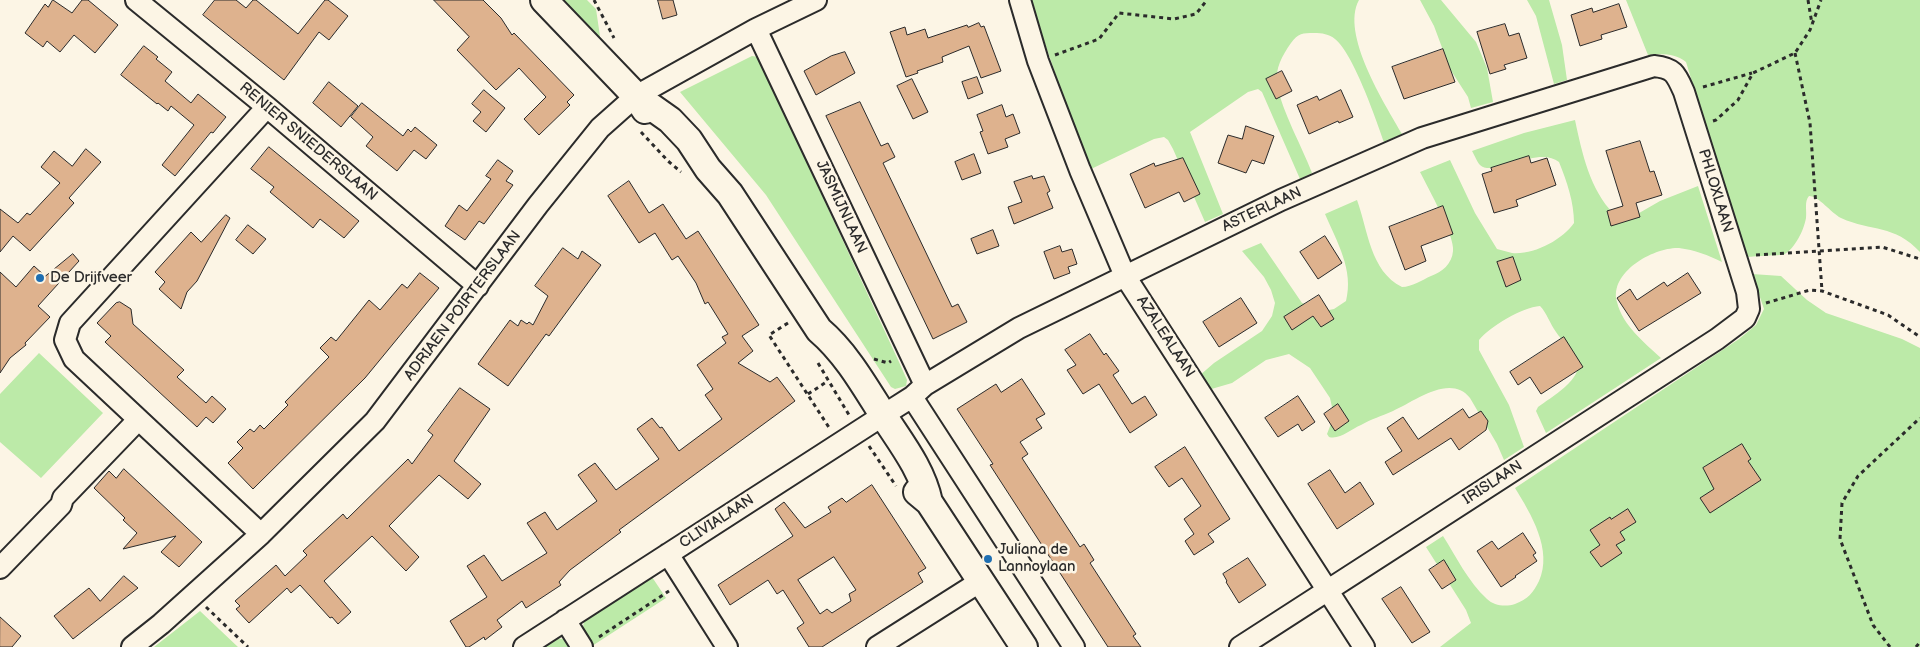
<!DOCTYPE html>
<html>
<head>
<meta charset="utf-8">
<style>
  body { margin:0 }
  canvas { display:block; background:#fcf5e5 }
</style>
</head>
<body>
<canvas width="1920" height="647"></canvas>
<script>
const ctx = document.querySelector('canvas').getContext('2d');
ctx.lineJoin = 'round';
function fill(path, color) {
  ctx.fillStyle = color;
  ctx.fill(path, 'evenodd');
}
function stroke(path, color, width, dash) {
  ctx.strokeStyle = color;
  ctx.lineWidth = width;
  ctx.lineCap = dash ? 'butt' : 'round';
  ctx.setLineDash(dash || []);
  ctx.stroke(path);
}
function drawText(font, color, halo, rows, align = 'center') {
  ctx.font = font + ' "Balsamiq Sans",sans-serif';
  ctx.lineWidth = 5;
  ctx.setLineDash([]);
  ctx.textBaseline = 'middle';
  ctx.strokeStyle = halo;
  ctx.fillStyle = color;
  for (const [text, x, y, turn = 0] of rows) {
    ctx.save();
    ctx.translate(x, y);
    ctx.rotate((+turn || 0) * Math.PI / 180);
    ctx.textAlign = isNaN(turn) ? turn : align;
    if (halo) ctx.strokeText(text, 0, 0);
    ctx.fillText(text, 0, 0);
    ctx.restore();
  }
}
fill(new Path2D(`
  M555,0H587L596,9L602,50Z
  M1030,0H1359C1340,34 1385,104 1402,134L1384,142C1376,119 1353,53 1335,39C1329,34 1322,33 1314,33C1303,33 1298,33 1291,43C1282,56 1275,68 1277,84C1282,112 1302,146 1312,173L1300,179L1262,92L1258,89L1248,92L1190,132L1223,214L1205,222L1173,149L1168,140L1164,137L1154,139L1091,169L1060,87Z
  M1420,0H1441L1476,42L1487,68L1493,102L1471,108L1468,97L1450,69L1434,26Z
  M1527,0H1549L1562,45L1567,80L1554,84L1536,16Z
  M1626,0H1920V252C1894,224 1872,232 1841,218C1831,213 1819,196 1809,196C1804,202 1807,210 1806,218C1804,230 1795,249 1783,255C1781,255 1754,256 1748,257L1727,196L1686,62C1674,53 1662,54 1648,55Z
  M752,56L758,57L899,362L907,380L906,386L895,389L891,387L766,195L680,92Z
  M1575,120C1582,153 1590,190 1614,214L1634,216L1660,201L1698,186L1722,262C1708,255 1695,250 1679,248C1654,247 1609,272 1617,302C1623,326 1644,342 1661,358L1546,433L1536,411L1538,407C1550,398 1585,378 1577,360C1573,350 1562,341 1556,332C1550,324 1547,313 1540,306C1522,307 1490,327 1479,340V350L1509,405L1524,447L1504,460L1497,444L1470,398C1450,373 1414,402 1393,411C1382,416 1371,419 1361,425C1351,429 1340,440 1329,437L1327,434L1334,416L1330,398L1310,368L1289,354L1266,360L1232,383L1208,390L1199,376L1214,363L1262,331L1272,316L1275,303L1271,290L1264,277L1242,251L1261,243L1302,303L1324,311L1334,309L1346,301C1354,270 1337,242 1325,214L1357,200C1368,230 1370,271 1402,287C1412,287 1422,280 1431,276C1442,272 1452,264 1453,251C1455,236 1428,188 1420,172L1450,160L1475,213L1497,249C1502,250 1507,252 1512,253C1534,255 1562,240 1574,223C1574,202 1567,182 1559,162C1538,145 1494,178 1480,165C1477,162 1475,156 1472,151L1524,133Z
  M1752,274L1781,276L1807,300L1826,313L1902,339L1920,348V647H1440L1471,623L1466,610L1426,547L1443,536C1456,556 1468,582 1487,599C1494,606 1506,607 1515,604C1528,599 1533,593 1539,581C1553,550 1531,514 1515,488L1739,339L1756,325L1764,309Z
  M39,353L103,413L41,478L0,442V394Z
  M650,574L666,598L592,646C586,637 580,630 585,619Z
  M200,611L238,647H154Z
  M554,638L564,639L572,647H537Z`), '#bceaa8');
const building = new Path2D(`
  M53,0L72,13L82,0H88L118,25L95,53L74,35L60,52L47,41L43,47L25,33L45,4L48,7Z
  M215,0H236L246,8L253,0H256L298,34L325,0H328L348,16L329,40L319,32L284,80L203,15Z
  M434,0H483L501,18L512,35L514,33L574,95L567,102L570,105L539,135L524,119L546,97L519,68L496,90L457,50L469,37Z
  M658,0H673L677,15L663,19Z
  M1619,4L1627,27L1601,35L1602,39L1580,46L1571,15L1592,8L1593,12Z
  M979,23L981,27L984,26L1001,71L981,78L969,46L942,57L943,62L917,71L918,73L906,77L890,32L905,27L907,35L925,29L928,38L967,25L968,27Z
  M1505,24L1509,36L1519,33L1527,58L1504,65L1506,69L1490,74L1477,32Z
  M144,46L158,57L156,59L172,72L165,81L191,103L198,94L226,117L213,133L211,132L175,176L162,165L194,125L171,106L168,111L158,103L157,104L121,75Z
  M1443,49L1455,82L1404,99L1392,67Z
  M845,52L855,73L816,95L804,71L831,56Z
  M1282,71L1292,91L1276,99L1266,79Z
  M977,77L983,93L968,99L962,82Z
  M912,79L928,112L913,119L897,86Z
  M329,82L358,106L341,127L313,103Z
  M484,90L505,108L486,132L473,121L481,112L472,104Z
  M1341,90L1353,117L1339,123L1338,121L1309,134L1297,105L1317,96L1319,100Z
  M860,102L881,146L888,143L895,157L883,163L952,307L958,304L967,322L933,339L826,116Z
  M362,103L403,136L408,129L411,132L415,127L437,145L426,159L414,150L397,171L366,146L373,137L351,117Z
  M1002,105L1006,117L1013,114L1020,133L1005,139L1008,147L988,154L980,132L983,131L977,115Z
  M1246,126L1274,136L1264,164L1252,160L1246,173L1218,163L1228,135L1242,139Z
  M1640,141L1650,172L1654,171L1662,195L1636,203L1640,217L1611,226L1607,211L1623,206L1606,151Z
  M269,147L359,221L344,238L320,219L313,228L270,192L274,187L251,169Z
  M86,149L101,162L69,198L74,203L30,251L13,236L0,252V209L18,223L27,213L30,215L60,183L41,167L54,151L72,166Z
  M974,154L981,173L962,180L955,162Z
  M1529,156L1531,163L1547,158L1556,185L1516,200L1518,206L1494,213L1482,174L1492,171L1491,168Z
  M1183,158L1200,194L1184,202L1179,192L1145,208L1130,174L1154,163L1155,166Z
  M498,160L513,171L506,181L513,185L484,224L479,221L465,240L445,226L459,205L467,211L491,179L486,176Z
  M1032,176L1033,179L1044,176L1050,191L1047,193L1053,208L1014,224L1008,207L1022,202L1014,182Z
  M629,181L649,213L663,204L686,239L698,231L759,325L742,336L753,351L738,363L770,382L777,377L795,401L619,530L621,532L570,570L559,582L561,585L526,608L522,601L497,620L502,627L485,640L484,637L469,647H466L450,621L487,597L467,566L484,555L502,581L547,553L527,523L545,512L557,530L597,501L578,475L595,463L616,490L659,459L637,429L652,418L660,428L662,427L679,451L722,419L705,395L713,389L697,365L726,343L722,337L728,334L708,302L705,304L696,283L678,256L672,260L655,233L639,243L608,196Z
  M1443,206L1453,234L1421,246L1426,261L1405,270L1389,227Z
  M226,215L230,218L197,281L187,292L181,309L159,289L165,282L155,272L191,232L201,242Z
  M248,225L266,239L253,254L236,240Z
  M993,230L999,246L977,254L971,239Z
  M1325,236L1342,263L1318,279L1300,252Z
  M1060,246L1062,252L1072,249L1077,264L1068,267L1070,273L1054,279L1044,252Z
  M563,248L578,259L582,251L601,265L549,336L546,334L508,386L478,364L510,320L518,326L521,320L527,324L529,322L533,325L548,296L535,286Z
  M73,254L79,261L38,306L50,317L25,343L26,345L10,358L0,373V272L16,287L34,266L45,276Z
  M1513,257L1521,280L1506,287L1497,262Z
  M420,273L439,288L365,378L253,489L228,463L243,448L237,442L250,429L254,432L260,425L264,429L288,405L285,402L329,357L320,348L331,337L336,341L369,300L380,310L402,284L407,288Z
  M1688,273L1701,293L1639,331L1617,298L1630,289L1637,300L1664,282L1667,286Z
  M1319,295L1334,319L1321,327L1313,316L1292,330L1284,317Z
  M1241,298L1257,323L1219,347L1203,322Z
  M120,302L131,309L133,324L184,370L177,377L206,403L212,396L226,409L213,423L206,417L197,427L105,342L111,336L97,323L116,303Z
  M1090,334L1104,355L1106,353L1119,371L1113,375L1132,404L1145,396L1157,415L1130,433L1099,384L1083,394L1067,370L1076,365L1065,350Z
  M1564,337L1583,367L1541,394L1530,377L1518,385L1510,372Z
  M1022,379L1045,414L1036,419L1042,428L1020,442L1028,454L1022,458L1080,547L1084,544L1094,560L1090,563L1136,634L1133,636L1141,647H1108L990,465L993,464L957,409L996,384L1001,392Z
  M460,388L490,409L454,461L481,484L468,499L439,475L389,526L419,557L406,571L372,536L324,581L351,612L338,624L332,617L330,618L300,585L291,593L287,588L249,623L236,609L240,606L235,601L276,565L285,576L307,555L303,551L343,514L347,519L408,459L412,464L433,435L428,431Z
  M1298,396L1315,422L1302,431L1298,424L1278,437L1265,418Z
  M1338,404L1349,421L1335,431L1324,414Z
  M1463,409L1469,418L1481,411L1488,421L1486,430L1459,450L1451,438L1393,475L1385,462L1402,451L1387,428L1403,417L1418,439Z
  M1742,444L1751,459L1748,461L1761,480L1710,513L1700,498L1714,489L1703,468Z
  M1185,447L1230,519L1208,534L1214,542L1194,555L1185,541L1194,534L1184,519L1201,506L1182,478L1169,487L1155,467Z
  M124,469L202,542L179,567L161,552L176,536L123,549L137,533L123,520L125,518L94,488L109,471L116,478Z
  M1330,470L1345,493L1360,482L1374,504L1337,529L1308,484Z
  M872,485L926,568L918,573L923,582L822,647H809L797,628L804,623L783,590L777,594L768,580L730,605L718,585L793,536L775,509L784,502L805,528L831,512L828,507L842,498L846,502ZM834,557L856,590L849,594L851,601L832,613L827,609L820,614L798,580Z
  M1628,509L1636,522L1620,532L1625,540L1616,545L1622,553L1601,567L1590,552L1600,545L1590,530L1610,517L1611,519Z
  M1523,533L1536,553L1533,555L1537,561L1515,576L1516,577L1501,587L1477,551L1492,541L1498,549Z
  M1248,558L1266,585L1239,603L1226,582L1227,581L1223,574Z
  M1444,560L1456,580L1442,589L1429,570Z
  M124,576L138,588L73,639L54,616L89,588L100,601Z
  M1401,587L1430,632L1412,643L1382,599Z
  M0,617L21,636L12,647H0Z`);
fill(building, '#deb28e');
stroke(building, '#2b2b2b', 1);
const minor = new Path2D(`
  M136,0L267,107L478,286
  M1020,0L1038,61L1080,170L1125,276L1364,647
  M756,29L925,385
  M912,397L1074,647
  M261,534L74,359L65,340L70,323L267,107
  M668,554L727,647
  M0,568L61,505L63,498L138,420
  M565,620L582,647
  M132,647L161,624L261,534L375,421L538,205L600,128L636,96L756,29L816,0
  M524,647L893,409L912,397L925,385L1019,328L1281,200L1422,138L1654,66C1674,68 1676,74 1684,92L1747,292L1749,309L1745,318L1717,339L1240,647
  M877,647L981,581`);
const tertiary = new Path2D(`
  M544,0L636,96L645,110
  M636,96L670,120L689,140L708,169L730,194L819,330C846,353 864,385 883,415C901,443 922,469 929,502
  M917,492L929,502L1024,647`);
stroke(minor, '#2b2b2b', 24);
stroke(tertiary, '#2b2b2b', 30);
stroke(new Path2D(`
  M594,0L614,38
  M1808,0L1812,24
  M1795,53L1810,123L1822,291
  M1055,55L1099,39L1119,13L1174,19L1196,14L1207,0
  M1703,87L1752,73
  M1713,121L1716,120L1738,100L1753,73L1795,53L1810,30L1821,0
  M641,132L668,161L681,172
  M1756,255L1882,247L1920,259
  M1766,303L1810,290L1822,291L1888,315L1920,337
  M788,323L769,335L830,429
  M874,359L888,363L891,361
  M818,363L849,415
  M808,394L828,381
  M869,446L896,486
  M206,607L248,647
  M599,637L669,591
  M1890,647L1873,625L1840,539L1842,503L1858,476L1920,418
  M1916,647L1920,642`), '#2b2b2b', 3, [4, 4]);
stroke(minor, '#fcf5e5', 20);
stroke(tertiary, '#fcf5e5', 26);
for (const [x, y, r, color] of [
  [40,278,5,"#1f6fb2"],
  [988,559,5,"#1f6fb2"]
]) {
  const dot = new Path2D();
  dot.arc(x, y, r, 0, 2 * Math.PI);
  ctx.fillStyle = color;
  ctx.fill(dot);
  stroke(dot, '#fcf5e5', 2);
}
drawText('15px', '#2b2b2b', '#fcf5e5', [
  ["RENIER SNIEDERSLAAN",308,142,40],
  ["PHLOXLAAN",1715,191,73],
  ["JASMIJNLAAN",841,207,65],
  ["ASTERLAAN",1262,210,-25],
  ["ADRIAEN POIRTERSLAAN",463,306,-53],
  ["AZALEALAAN",1165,337,57],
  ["IRISLAAN",1493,483,-33],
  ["CLIVIALAAN",717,522,-33]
]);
drawText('15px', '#2b2b2b', '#fcf5e5', [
  ["De Drijfveer",50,278],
  ["Juliana de",998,550],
  ["Lannoylaan",998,567]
], 'left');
</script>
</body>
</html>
